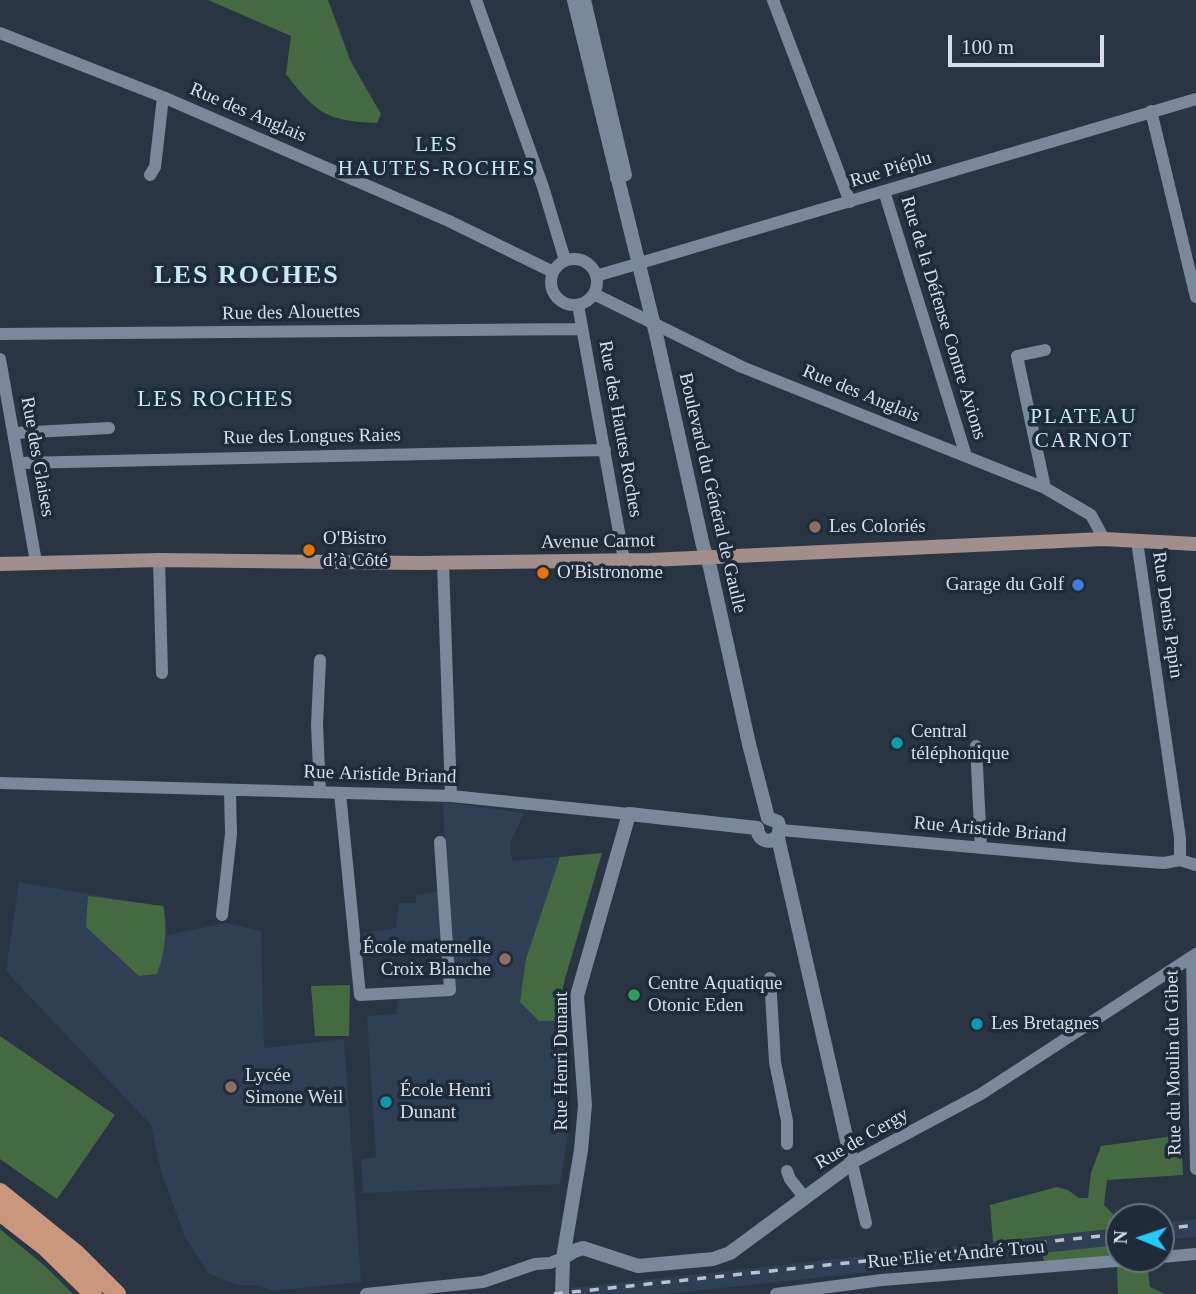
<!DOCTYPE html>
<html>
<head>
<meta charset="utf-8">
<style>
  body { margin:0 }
  #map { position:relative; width:1196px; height:1294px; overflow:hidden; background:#2a3544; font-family:"Times New Roman",serif }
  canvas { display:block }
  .north { position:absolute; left:1105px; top:1203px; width:70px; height:70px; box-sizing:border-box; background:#202b3a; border:2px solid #697380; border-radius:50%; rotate:272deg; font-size:19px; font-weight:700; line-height:28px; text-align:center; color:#d7dee8 }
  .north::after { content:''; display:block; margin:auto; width:24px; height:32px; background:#24c9fe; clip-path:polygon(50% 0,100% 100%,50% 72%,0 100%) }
  .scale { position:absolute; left:948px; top:35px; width:156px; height:32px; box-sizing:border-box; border:4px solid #d7dee8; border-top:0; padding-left:9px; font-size:21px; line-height:24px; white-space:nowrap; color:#d7dee8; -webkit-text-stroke:5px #202b3a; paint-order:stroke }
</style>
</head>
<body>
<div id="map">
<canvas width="1196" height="1294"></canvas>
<div class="north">N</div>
<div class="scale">100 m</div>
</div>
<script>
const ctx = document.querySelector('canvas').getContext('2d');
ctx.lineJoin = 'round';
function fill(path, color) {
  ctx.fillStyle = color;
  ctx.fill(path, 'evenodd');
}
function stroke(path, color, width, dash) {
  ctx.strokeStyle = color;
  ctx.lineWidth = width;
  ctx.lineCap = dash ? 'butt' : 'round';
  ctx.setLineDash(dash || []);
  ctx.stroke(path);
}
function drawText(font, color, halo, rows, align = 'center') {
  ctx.font = font + ' "Times New Roman",serif';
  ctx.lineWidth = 7;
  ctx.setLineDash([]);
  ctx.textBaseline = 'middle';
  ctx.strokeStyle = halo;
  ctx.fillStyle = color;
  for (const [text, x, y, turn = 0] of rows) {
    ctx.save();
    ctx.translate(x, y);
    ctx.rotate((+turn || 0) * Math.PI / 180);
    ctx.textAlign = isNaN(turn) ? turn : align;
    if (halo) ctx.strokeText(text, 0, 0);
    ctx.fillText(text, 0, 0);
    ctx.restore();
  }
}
fill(new Path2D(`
  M443,802L524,813L510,843L512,861L602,853L564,982L561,999L569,1128L560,1184L363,1193L361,1160L376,1157L367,1016L397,1014L398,997L452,993L449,938L394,944L392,940L365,943L363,933L396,928L399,903H416V895L447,890Z
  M19,882L165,907L167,935L226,923L261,931L264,1048L344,1039L361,1282L272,1291L257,1285H237L208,1273L185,1237L161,1171L151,1125L6,971Z
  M1196,1219V1237L1161,1240V1223Z
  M1119,1228V1245L666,1294H572L571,1288Z`), '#303f54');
fill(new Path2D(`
  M208,0H328L351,62L381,114L377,123C326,121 316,113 286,74L291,36Z
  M602,853L564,982L561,999L563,1021H539L520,1002L526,959L560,857Z
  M88,896L163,906C168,927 165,953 157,974L139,976L86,927Z
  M350,985L349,1036H315L311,986Z
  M0,1036L115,1115L57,1199L0,1159Z
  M1181,1135L1183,1175L1107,1180L1104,1205L1115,1216H1162L1163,1223H1161V1217H1119V1228L993,1242L990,1205L1057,1187L1068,1190L1079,1198H1088L1091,1173L1101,1146Z
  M0,1229L46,1267L73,1294H0Z
  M1119,1245V1256L1045,1264L1042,1253Z
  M1147,1263L1150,1287L1165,1294H1118L1117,1267Z`), '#456a41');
stroke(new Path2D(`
  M476,0L543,187L565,260
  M585,0L626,175L616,178
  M773,0L850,202
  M0,33L163,97L449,221L553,272
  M1151,111L1196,297
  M150,175L155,167L163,97
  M884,191L966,456
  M551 282a23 23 0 1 1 46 0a23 23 0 1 1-46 0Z
  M596,276L1196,99
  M594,294L742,367L1045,488L1091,515L1104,539
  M578,305L624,560
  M0,334L582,329
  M1045,350L1017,356L1045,488
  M0,359L36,562
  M14,433L109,428
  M20,463L605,450
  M1137,541L1180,838V860
  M159,560L162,673
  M443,563L451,796
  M976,746L981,848
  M0,783L451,796L629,814
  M320,792L317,725L320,660
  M340,793L360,995L450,990L440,842
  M781,830L1096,858L1164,863L1180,860L1196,865
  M222,915L231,834L230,790
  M1192,957L1196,1169
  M770,978L775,1062L787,1121V1144
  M787,1171L790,1179L804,1197
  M866,1223L852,1163L981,1094L1196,954
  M1161,1257L1196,1254
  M366,1294L483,1282L535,1264L550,1263L563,1258
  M776,1294L882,1280L1141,1259`), '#7b889a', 12);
stroke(new Path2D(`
  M574,0L656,334L703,546L710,567L749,744L768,818
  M757,828C759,849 786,842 778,822L768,818
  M563,1258L574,1251L583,1248L638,1266L713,1259L730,1253L852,1163L778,838
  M562,1294L563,1258L581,1150L585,1105L577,996L629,814L757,828`), '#7b889a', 14);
stroke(new Path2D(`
  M0,564L159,560L419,563L650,560L1104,539L1196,544`), '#a28f8b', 14);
stroke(new Path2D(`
  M0,1192L77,1254L117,1294
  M0,1212L46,1248L93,1294`), '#ca967c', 18);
stroke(new Path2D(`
  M1161,1229L1196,1225
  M554,1294L1119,1234`), '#bac1cc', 3.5, [9, 9]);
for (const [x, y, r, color] of [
  [815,527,7,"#8d6e63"],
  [309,550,7,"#e8710a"],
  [543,573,7,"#e8710a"],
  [1078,585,7,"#3f7fe0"],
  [897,743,7,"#0f9aa8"],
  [505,959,7,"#8d6e63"],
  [634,995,7,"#2e9e5b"],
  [977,1024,7,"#0f9aa8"],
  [231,1087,7,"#8d6e63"],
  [386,1102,7,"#0f9aa8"]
]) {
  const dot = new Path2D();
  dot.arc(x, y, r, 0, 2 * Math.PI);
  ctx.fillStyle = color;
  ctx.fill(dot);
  stroke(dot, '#202b3a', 2.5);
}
drawText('19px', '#d7dee8', '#202b3a', [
  ["Rue des Anglais",248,113,23],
  ["Rue Piéplu",891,170,-17],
  ["Rue des Alouettes",291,313,-1],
  ["Rue de la Défense Contre Avions",943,318,73],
  ["Rue des Anglais",861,394,22],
  ["Rue des Hautes Roches",620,429,80],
  ["Rue des Longues Raies",312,437,-1],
  ["Rue des Glaises",37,457,80],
  ["Boulevard du Général de Gaulle",712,493,77],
  ["Avenue Carnot",598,542,-1],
  ["Rue Denis Papin",1167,615,82],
  ["Rue Aristide Briand",380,775,2],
  ["Rue Aristide Briand",990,830,5],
  ["Rue Henri Dunant",562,1061,-90],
  ["Rue du Moulin du Gibet",1174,1063,-91],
  ["Rue de Cergy",862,1139,-30],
  ["Rue Elie et André Trou",956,1255,-5]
]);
drawText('19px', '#d7dee8', '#202b3a', [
  ["Les Coloriés",829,527],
  ["O'Bistro",323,539],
  ["d’à Côté",323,561],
  ["O'Bistronome",557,573],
  ["Garage du Golf",1064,585,"right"],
  ["Central",911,732],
  ["téléphonique",911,754],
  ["École maternelle",491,948,"right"],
  ["Croix Blanche",491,970,"right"],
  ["Centre Aquatique",648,984],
  ["Otonic Eden",648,1006],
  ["Les Bretagnes",991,1024],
  ["Lycée",245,1076],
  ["Simone Weil",245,1098],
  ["École Henri",400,1091],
  ["Dunant",400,1113]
], 'left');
ctx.letterSpacing = '2px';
drawText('21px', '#c8e9f7', '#202b3a', [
  ["LES",437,145],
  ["HAUTES-ROCHES",437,169],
  ["PLATEAU",1084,417],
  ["CARNOT",1084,441]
]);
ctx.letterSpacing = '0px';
ctx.letterSpacing = '2px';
drawText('23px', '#c8e9f7', '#202b3a', [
  ["LES ROCHES",216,400]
]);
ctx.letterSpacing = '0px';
ctx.letterSpacing = '2px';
drawText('bold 26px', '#c8e9f7', '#202b3a', [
  ["LES ROCHES",247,276]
]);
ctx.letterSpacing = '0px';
</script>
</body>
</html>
